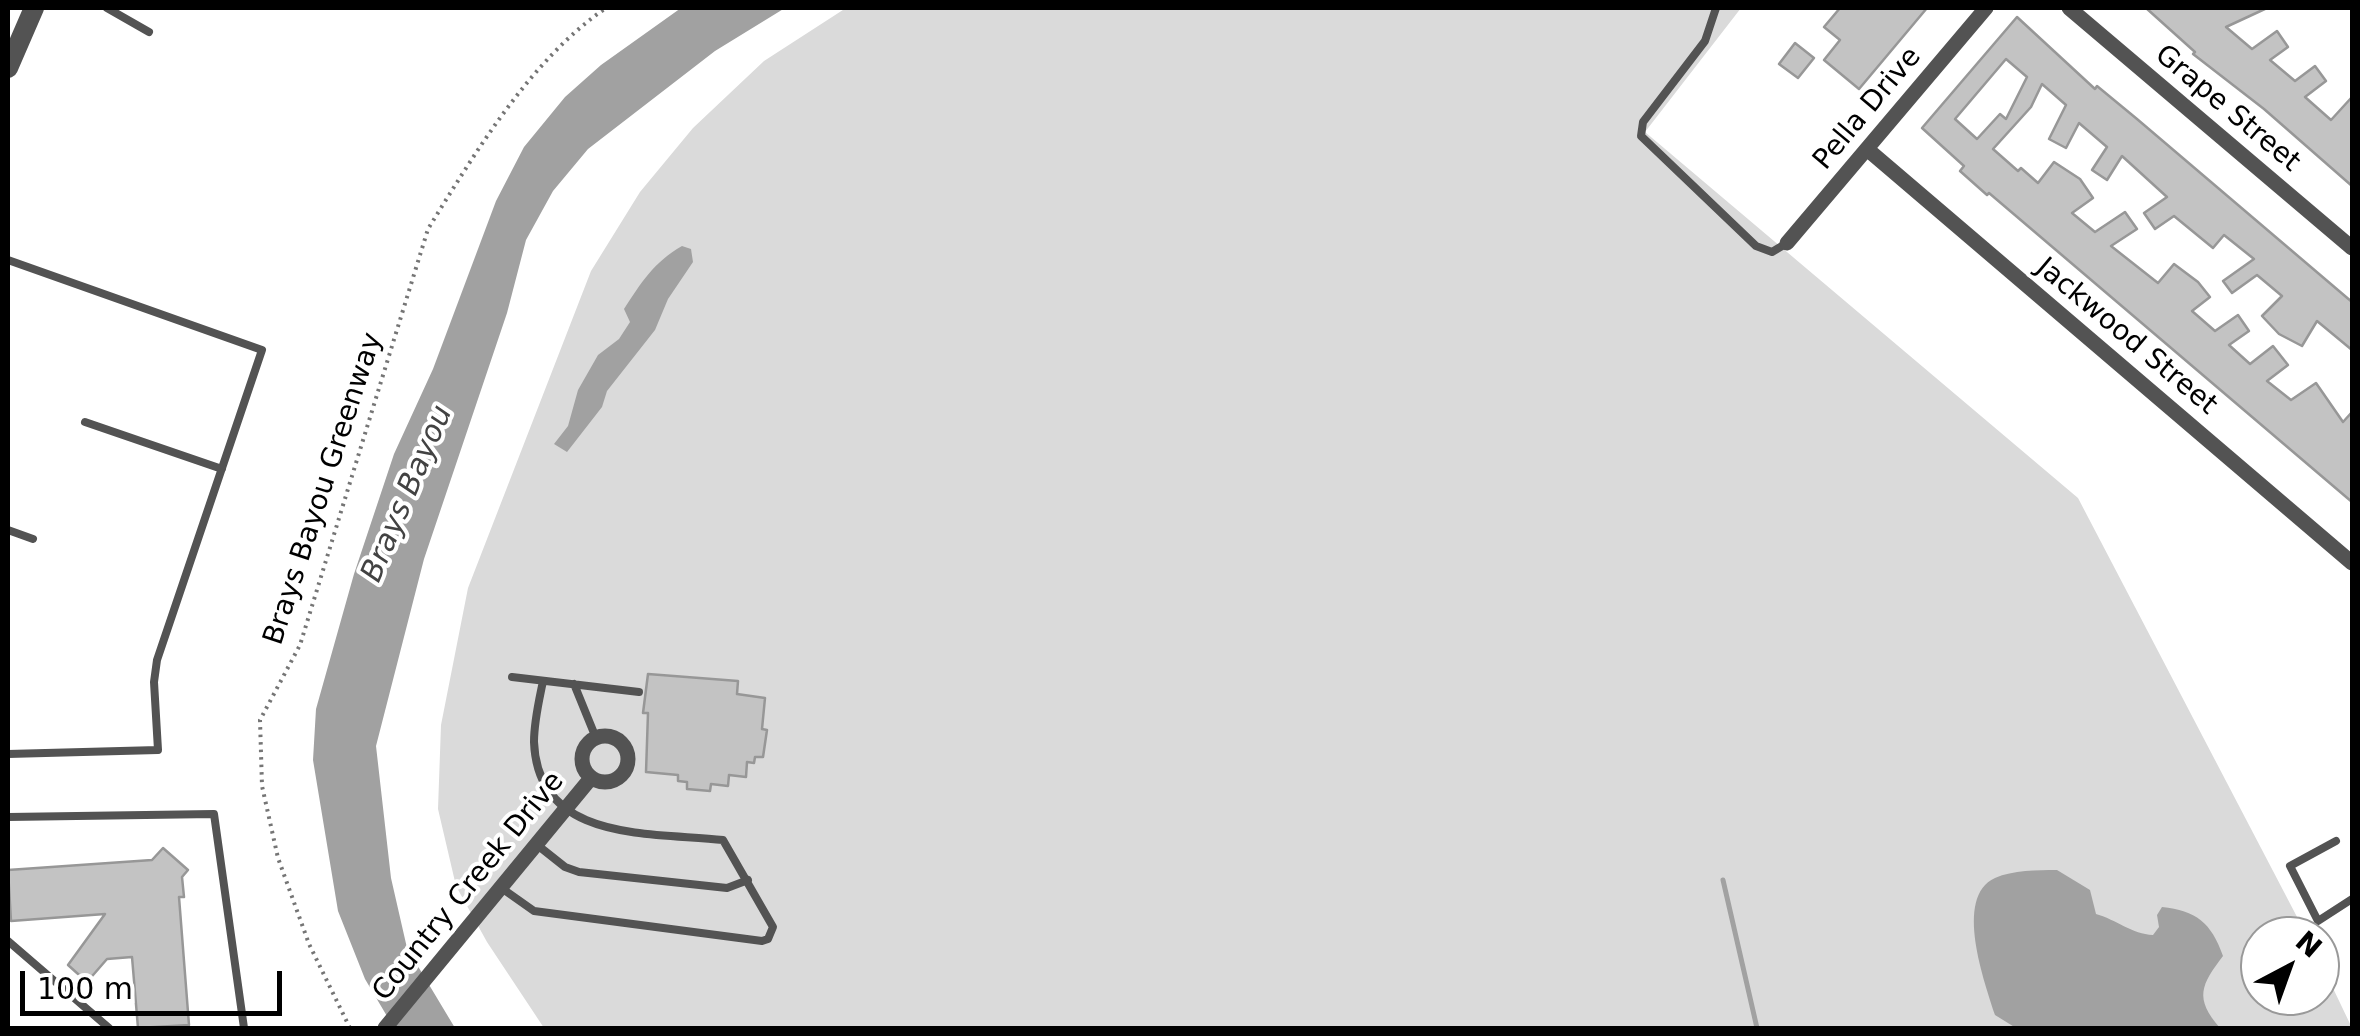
<!DOCTYPE html>
<html>
<head>
<meta charset="utf-8">
<style>
  body { margin:0 }
  #map { position:relative; width:2360px; height:1036px; overflow:hidden; background:#fff; font-family:"DejaVu Sans",sans-serif }
  canvas { display:block }
  .frame { position:absolute; inset:0; border:10px solid #000; pointer-events:none }
  .north { position:absolute; left:2240px; top:916px; width:100px; height:100px; box-sizing:border-box; background:#fff; border:2px solid #999; border-radius:50%; rotate:41deg; font-size:28px; font-weight:700; line-height:40px; text-align:center; color:#000 }
  .north::after { content:''; display:block; margin:auto; width:35px; height:45px; background:#000; clip-path:polygon(50% 0,100% 100%,50% 72%,0 100%) }
  .scale { position:absolute; left:20px; top:971px; width:262px; height:45px; box-sizing:border-box; border:5px solid #000; border-top:0; padding-left:12px; font-size:30px; line-height:35px; white-space:nowrap; color:#000; -webkit-text-stroke:8px #fff; paint-order:stroke }
</style>
</head>
<body>
<div id="map">
<canvas width="2360" height="1036"></canvas>
<div class="frame"></div>
<div class="north">N</div>
<div class="scale">100 m</div>
</div>
<script>
const ctx = document.querySelector('canvas').getContext('2d');
ctx.lineJoin = 'round';
function fill(path, color) {
  ctx.fillStyle = color;
  ctx.fill(path, 'evenodd');
}
function stroke(path, color, width, dash) {
  ctx.strokeStyle = color;
  ctx.lineWidth = width;
  ctx.lineCap = dash ? 'butt' : 'round';
  ctx.setLineDash(dash || []);
  ctx.stroke(path);
}
function drawText(font, color, halo, rows, align = 'center') {
  ctx.font = font + ' "DejaVu Sans",sans-serif';
  ctx.lineWidth = 8;
  ctx.setLineDash([]);
  ctx.textBaseline = 'middle';
  ctx.strokeStyle = halo;
  ctx.fillStyle = color;
  for (const [text, x, y, turn = 0] of rows) {
    ctx.save();
    ctx.translate(x, y);
    ctx.rotate((+turn || 0) * Math.PI / 180);
    ctx.textAlign = isNaN(turn) ? turn : align;
    if (halo) ctx.strokeText(text, 0, 0);
    ctx.fillText(text, 0, 0);
    ctx.restore();
  }
}
fill(new Path2D(`
  M846,8H1741L1645,132L2078,498L2307,936H2260V996H2320V961L2352,1028H544L487,942L456,886L438,809L441,725L468,588L591,271L640,192L693,128L764,61Z`), '#dadada');
fill(new Path2D(`
  M681,8H785L715,51L588,149L553,191L526,240L507,313L424,559L376,746L391,878L407,948L455,1028H394L365,979L338,911L313,760L316,709L354,574L394,454L433,369L496,201L524,147L565,97L601,65Z
  M682,246L691,249L693,262L668,299L655,330L607,391L602,407L567,452L554,444L568,426L578,390L598,355L619,339L630,322L624,309C641,283 654,262 682,246Z
  M2057,870L2090,890L2096,914C2117,920 2132,934 2153,935L2159,927L2157,915L2162,907C2196,911 2211,922 2223,956C2201,985 2194,998 2220,1028H2016L1995,1015C1985,983 1953,897 1995,878C2013,870 2037,870 2057,870Z`), '#a1a1a1');
stroke(new Path2D(`
  M1723,880L1757,1028`), '#a1a1a1', 5);
const building = new Path2D(`
  M1840,8H1927L1859,89L1824,60L1840,40L1824,27Z
  M2146,8H2267L2226,27L2252,49L2277,31L2288,47L2270,60L2295,81L2315,66L2326,81L2305,97L2331,120L2352,97V186L2264,109L2193,54L2195,52Z
  M2017,17L2095,89L2097,86L2137,119L2352,302V350L2317,321L2302,346L2279,334L2262,316L2282,296L2257,275L2232,293L2223,281L2254,259L2224,235L2213,248L2174,216L2155,229L2144,213L2167,197L2122,156L2107,180L2092,170L2107,147L2079,123L2066,148L2049,139L2066,105L2042,84L2031,107L1993,149L2018,171L2021,168L2038,183L2054,162L2080,179L2093,198L2072,213L2095,232L2125,212L2137,229L2111,246L2158,283L2174,264L2198,282L2210,297L2192,311L2215,331L2238,315L2249,331L2229,345L2250,364L2273,346L2288,365L2267,381L2291,400L2316,383L2343,422L2352,412V502L1989,193L1987,195L1960,171L1964,166L1922,128ZM2006,59L2027,77L2006,119L2000,114L1977,139L1955,119Z
  M1795,43L1814,58L1798,78L1779,64Z
  M648,674L738,681L737,694L765,698L762,729L767,730L763,757H755L754,763L747,762L746,777L729,775L728,786L711,784L710,791L687,789V782L678,781V775L646,772L648,713H643Z
  M163,848L188,870L182,877L184,897H179L189,1025L138,1028L132,957L107,959L87,982L68,965L105,914L11,921L8,870L152,860Z`);
fill(building, '#c3c3c3');
stroke(building, '#979797', 2.5);
stroke(new Path2D(`
  M350,1028L309,944L278,858L262,786L260,720L300,645L428,229C475,153 531,59 606,8`), '#757575', 4, [2.5, 5]);
stroke(new Path2D(`
  M107,8L149,32
  M1716,8L1705,41L1643,122L1641,136L1756,246L1772,252L1787,243
  M8,260L262,350L157,660L154,682L158,750L8,754
  M85,422L222,469
  M8,530L33,539
  M512,677L639,692
  M574,684L596,738
  M8,817L214,814L244,1028
  M2336,841L2290,866L2318,921L2352,899
  M536,844L565,867L579,872L727,888L748,880
  M500,887L534,911L762,941L768,939L773,927L723,840C650,832 538,843 534,742C534,721 539,701 543,681
  M8,941L109,1028`), '#535353', 8);
stroke(new Path2D(`
  M2069,8L2352,248
  M1867,149L2352,563
  M1787,243L1986,8
  M582 759a23 23 0 1 1 46 0a23 23 0 1 1-46 0Z
  M385,1028L591,778`), '#535353', 15);
stroke(new Path2D(`
  M8,68L34,8`), '#535353', 20);
drawText('28px', '#000', '#fff', [
  ["Pella Drive",1868,109,-50],
  ["Grape Street",2227,109,40],
  ["Jackwood Street",2126,337,40],
  ["Brays Bayou Greenway",324,489,-72],
  ["Country Creek Drive",469,887,-51]
]);
drawText('italic 30px', '#424242', '#fff', [
  ["Brays Bayou",408,494,-67]
]);
</script>
</body>
</html>
